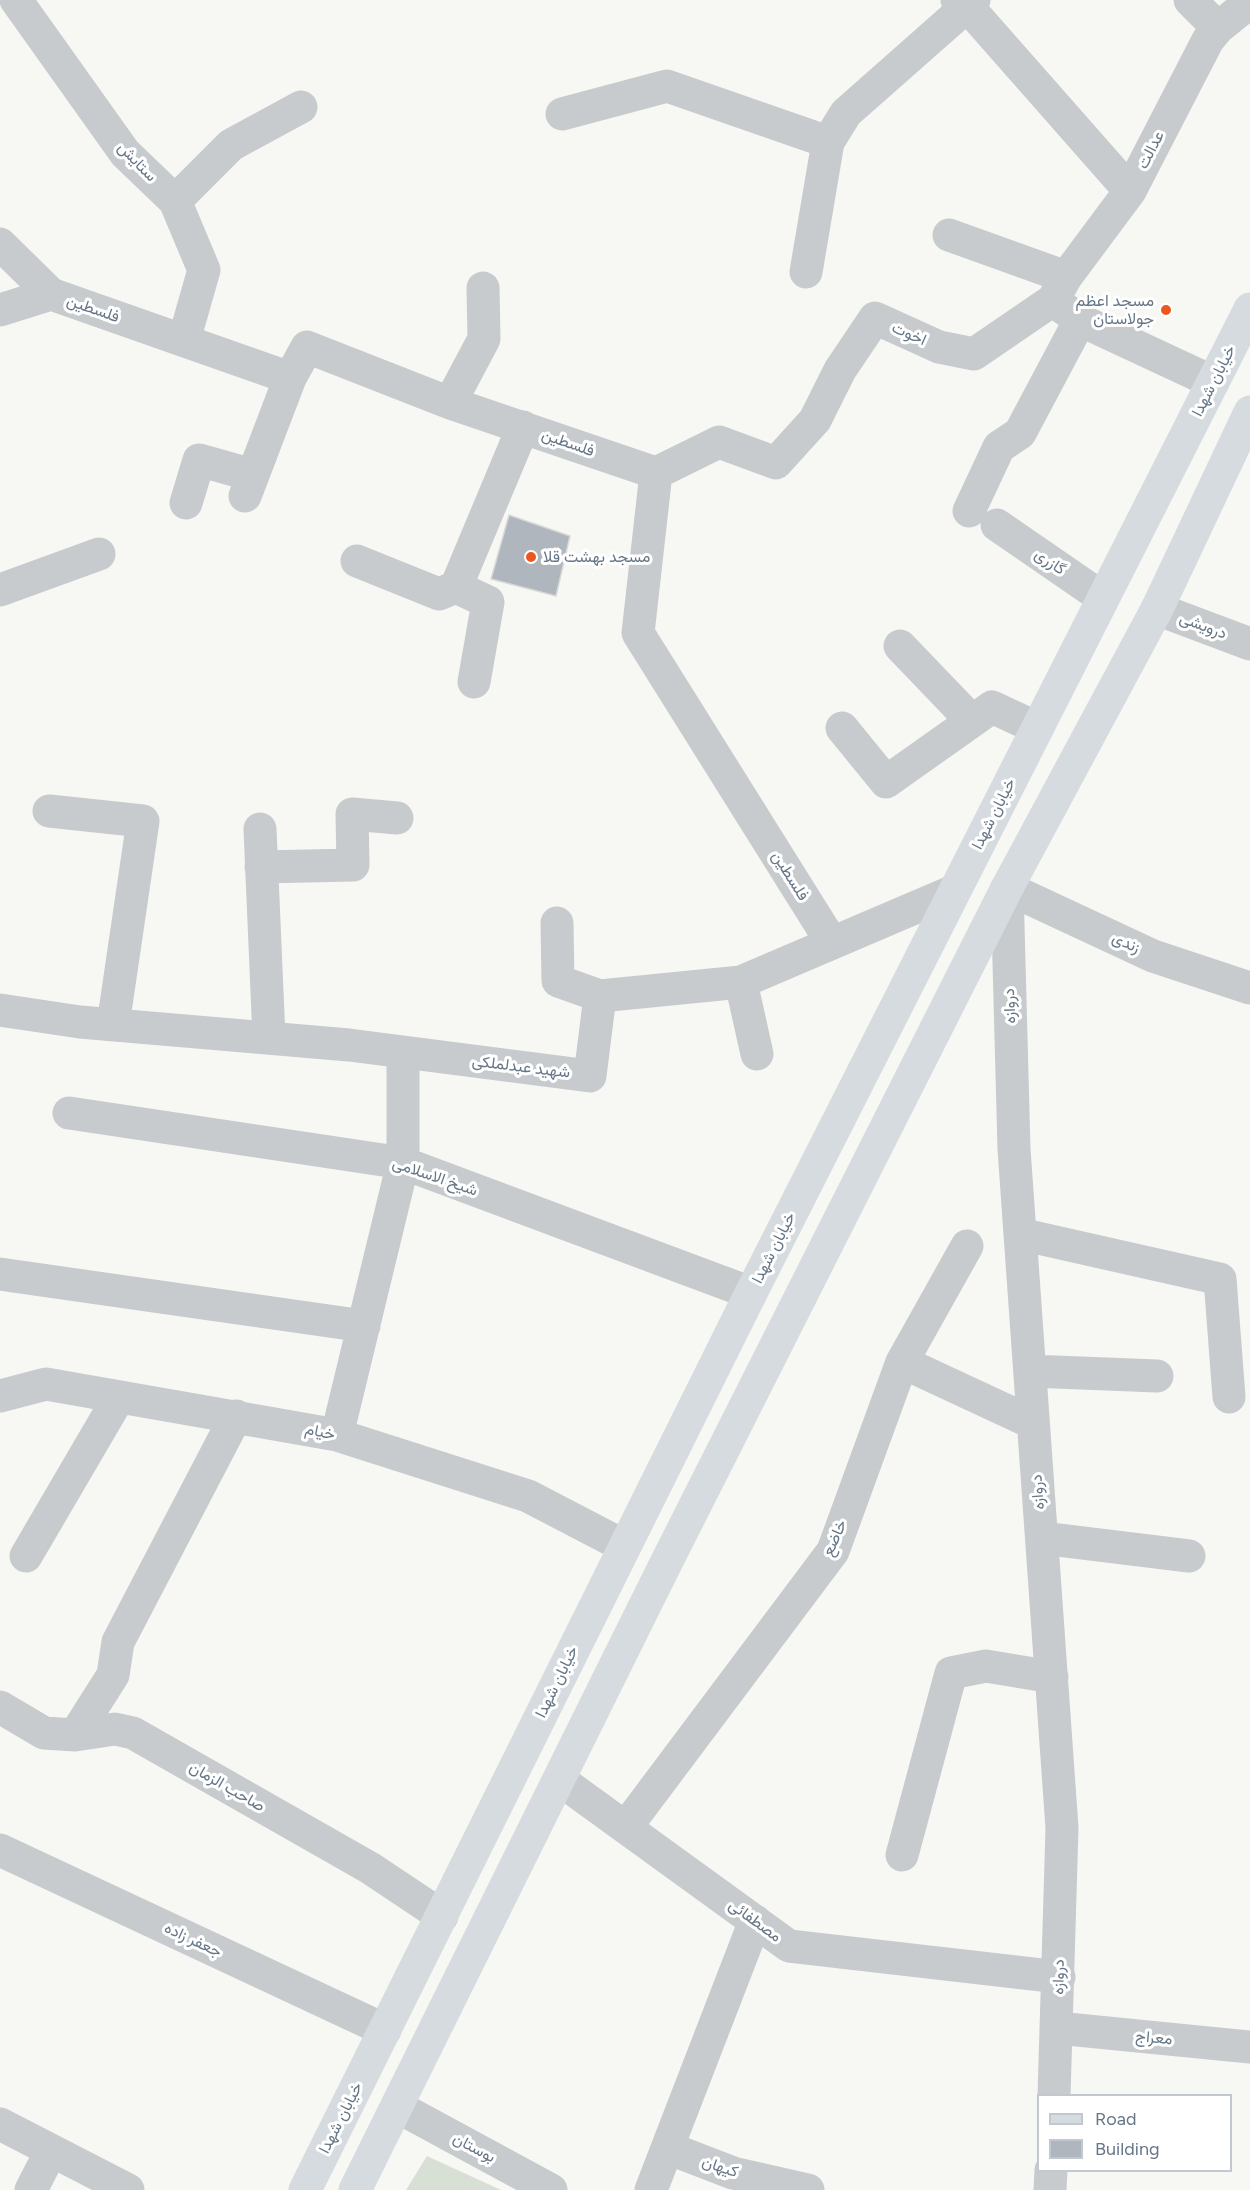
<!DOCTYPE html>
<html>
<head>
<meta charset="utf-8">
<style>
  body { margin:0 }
  #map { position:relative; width:1250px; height:2190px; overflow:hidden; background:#f7f8f4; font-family:Figtree,sans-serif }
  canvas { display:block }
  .legend { position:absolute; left:1037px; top:2094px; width:195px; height:78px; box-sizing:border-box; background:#fff; border:2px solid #c1c8cf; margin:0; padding:8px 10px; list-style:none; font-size:18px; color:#657687 }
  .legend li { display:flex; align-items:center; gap:12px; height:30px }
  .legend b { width:30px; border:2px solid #c1c8cf }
</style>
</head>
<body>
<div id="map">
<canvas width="1250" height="2190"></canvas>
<ul class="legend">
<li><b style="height:8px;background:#d6dbdf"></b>Road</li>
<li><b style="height:16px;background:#afb6bd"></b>Building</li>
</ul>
</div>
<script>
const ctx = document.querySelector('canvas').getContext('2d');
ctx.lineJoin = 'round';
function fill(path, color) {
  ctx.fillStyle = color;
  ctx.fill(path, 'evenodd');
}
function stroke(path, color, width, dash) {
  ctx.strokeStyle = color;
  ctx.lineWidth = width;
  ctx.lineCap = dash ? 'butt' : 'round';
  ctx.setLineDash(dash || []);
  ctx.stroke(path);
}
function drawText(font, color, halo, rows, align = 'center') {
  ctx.font = font + ' Figtree,Vazirmatn,sans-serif';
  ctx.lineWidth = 6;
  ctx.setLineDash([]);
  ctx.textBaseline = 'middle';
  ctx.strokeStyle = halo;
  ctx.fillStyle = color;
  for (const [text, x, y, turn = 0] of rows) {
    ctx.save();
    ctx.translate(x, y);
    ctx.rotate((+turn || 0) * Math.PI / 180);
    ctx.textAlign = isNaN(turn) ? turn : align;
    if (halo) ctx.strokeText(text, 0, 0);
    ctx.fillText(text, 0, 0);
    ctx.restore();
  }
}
fill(new Path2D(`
  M427,2156L501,2190H406Z`), '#d8e0d5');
const building = new Path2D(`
  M509,515L570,536L556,596L491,579Z`);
fill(building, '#afb6bd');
stroke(building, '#d9d9d7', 1.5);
stroke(new Path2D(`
  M16,0L125,153L175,201L204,270L184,340
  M957,0L968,7L1130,191
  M1190,0L1218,28
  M562,114L667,86L828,142
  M175,201L231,145L301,107
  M949,235L1066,277
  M0,244L51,294
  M806,272L828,142L846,113L974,0
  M1062,307L1080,320L1213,382
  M0,310L51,294L290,378L307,347L450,403L656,473L638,633L832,943
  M450,403L484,339L483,288
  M656,473L719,442L776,463L815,420L840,370L875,318L939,347L974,354L1053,300L1066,277L1130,191L1208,40L1218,28L1250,2
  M245,496L290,378
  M186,503L199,460L252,475
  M969,511L999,447L1020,433L1080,320
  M997,525L1103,598
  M357,561L439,594L456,587
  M0,590L99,554
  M1157,609L1250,644
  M900,646L972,721
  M474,682L488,602L456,587L523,427
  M842,728L886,782L992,707L1037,728
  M49,811L143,821L113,1025
  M260,829L269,1038
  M261,867L353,865L352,814L397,818
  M557,923L558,981L600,996
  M741,982L757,1054
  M0,1010L80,1022L349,1045L590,1076L600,996L741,982L954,891
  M69,1113L403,1163L751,1293
  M1020,1234L1220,1279L1229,1397
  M0,1274L364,1326
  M902,1362L1033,1423
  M1030,1371L1157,1376
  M0,1396L46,1384L337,1435L528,1496L624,1546
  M337,1435L403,1163V1052
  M1042,1538L1189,1556
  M26,1556L119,1397
  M0,1707L44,1733L75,1735L115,1729L133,1733L370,1868L442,1916
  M75,1735L113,1675L118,1642L236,1416
  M560,1780L789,1946L1059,1977
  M626,1827L833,1551L902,1362L967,1246
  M0,1850L385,2030
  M902,1855L951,1673L986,1666L1052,1677
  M1057,2028L1250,2047
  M1054,2096L1062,1828L1014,1149L1007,888L1153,956L1250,988
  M398,2107L551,2190
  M668,2148L733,2173L808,2190
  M31,2190L51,2151
  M651,2190L755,1921
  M1050,2190L1051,2170`), '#c7cbce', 33);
stroke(new Path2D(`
  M0,2124L128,2190`), '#c7cbce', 33);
stroke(new Path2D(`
  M305,2190L751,1293L1250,309
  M355,2190L664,1567L1007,888L1157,609L1250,412`), '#d6dbdf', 33);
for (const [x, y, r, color] of [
  [1166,310,6,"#ec5720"],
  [531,557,6,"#ec5720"]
]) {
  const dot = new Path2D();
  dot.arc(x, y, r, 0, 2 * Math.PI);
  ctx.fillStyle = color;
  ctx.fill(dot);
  stroke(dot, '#fff', 2);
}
drawText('16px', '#657687', '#fff', [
  ["عدالت",1151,150,-63],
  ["ستایش",137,162,46],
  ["فلسطین",93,309,19],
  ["اخوت",909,334,24],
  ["خیابان شهدا",1214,381,-63],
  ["فلسطین",568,443,19],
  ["گازری",1050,562,34],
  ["درویشی",1203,626,20],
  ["خیابان شهدا",994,814,-63],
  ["فلسطین",790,876,58],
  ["زندی",1126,943,25],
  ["دروازه",1010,1006,-92],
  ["شهید عبدلملکی",521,1067,7],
  ["شیخ الاسلامی",435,1177,19],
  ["خیابان شهدا",774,1248,-63],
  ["خیام",320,1432,12],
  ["دروازه",1038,1492,-94],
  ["خاضع",835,1538,-66],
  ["خیابان شهدا",557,1682,-64],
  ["صاحب الزمان",227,1787,30],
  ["مصطفائی",755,1921,36],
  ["جعفر زاده",193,1940,25],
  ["دروازه",1059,1977,-89],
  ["معراج",1154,2038,5],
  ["خیابان شهدا",341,2118,-63],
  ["بوستان",474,2148,28],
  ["کیهان",720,2167,19]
]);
drawText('16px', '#657687', '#fff', [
  ["مسجد اعظم",1154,301],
  ["جولاستان",1154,319],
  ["مسجد بهشت قلا",543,557,"left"]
], 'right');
</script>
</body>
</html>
